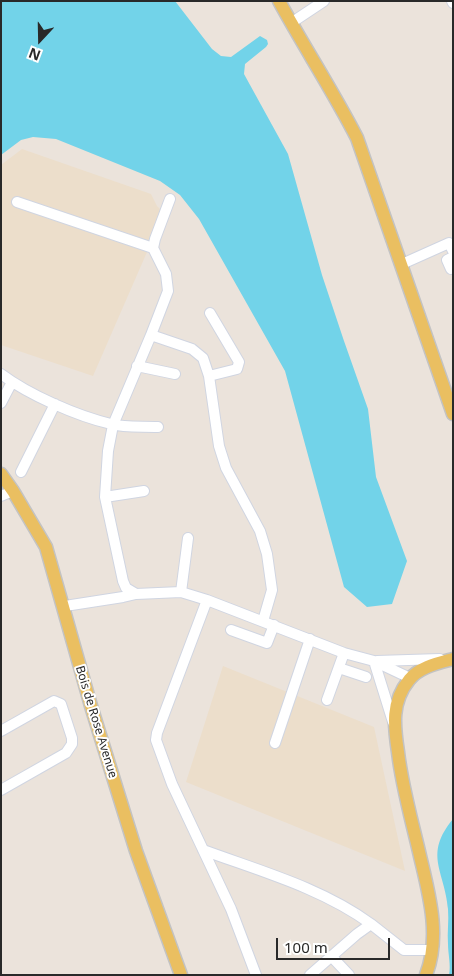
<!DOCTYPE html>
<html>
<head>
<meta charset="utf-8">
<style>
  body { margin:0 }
  #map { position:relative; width:454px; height:976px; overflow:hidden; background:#ebe3db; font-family:"Noto Sans",sans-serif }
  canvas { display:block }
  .frame { position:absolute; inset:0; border:2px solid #292929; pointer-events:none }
  .north { position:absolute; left:15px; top:15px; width:50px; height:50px; -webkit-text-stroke:4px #fff; paint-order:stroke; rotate:201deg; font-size:14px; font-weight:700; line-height:20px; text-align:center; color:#292929 }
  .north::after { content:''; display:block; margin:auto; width:18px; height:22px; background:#292929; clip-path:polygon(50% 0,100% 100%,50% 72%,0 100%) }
  .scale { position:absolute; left:276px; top:938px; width:114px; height:22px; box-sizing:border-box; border:2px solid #292929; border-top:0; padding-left:6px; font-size:15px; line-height:18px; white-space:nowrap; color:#292929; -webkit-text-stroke:4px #fff; paint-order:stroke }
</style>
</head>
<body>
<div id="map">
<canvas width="454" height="976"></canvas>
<div class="frame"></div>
<div class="north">N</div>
<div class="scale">100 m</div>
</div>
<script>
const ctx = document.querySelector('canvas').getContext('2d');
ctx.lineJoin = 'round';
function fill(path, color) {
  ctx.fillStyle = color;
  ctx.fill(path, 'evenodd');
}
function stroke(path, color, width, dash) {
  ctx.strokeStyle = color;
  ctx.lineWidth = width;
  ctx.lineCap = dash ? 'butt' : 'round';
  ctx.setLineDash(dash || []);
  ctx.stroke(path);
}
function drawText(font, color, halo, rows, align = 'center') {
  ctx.font = font + ' "Noto Sans",sans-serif';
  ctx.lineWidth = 4;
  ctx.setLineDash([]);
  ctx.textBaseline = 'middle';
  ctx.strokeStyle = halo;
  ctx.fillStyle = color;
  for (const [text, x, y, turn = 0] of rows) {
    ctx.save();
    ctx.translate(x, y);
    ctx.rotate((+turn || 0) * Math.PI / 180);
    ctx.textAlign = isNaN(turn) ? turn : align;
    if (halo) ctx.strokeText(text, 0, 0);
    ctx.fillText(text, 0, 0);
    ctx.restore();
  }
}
fill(new Path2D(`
  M22,149L151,194L157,206L164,213L93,376L1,345V165Z
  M223,666L374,727L405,871L186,782Z`), '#ecdecb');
fill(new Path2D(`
  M1,1H175L212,49L221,56L231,57L260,36L267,40L268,44L266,47L245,64L244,74L288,154L322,275L344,341L368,409L376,477L407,561L392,604L367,607L344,587L285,371L199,219L180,195L160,181L56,139L33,137L21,140L1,155Z
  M453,819V975H449C451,965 448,954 448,944C447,933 449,921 448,909C445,871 423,855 453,819Z`), '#72d3e9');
const minor = new Path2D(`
  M452,1L453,3
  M291,23L324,1
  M17,202L153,248
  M402,264L449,243L453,251
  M451,269L447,260L453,257
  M151,335L168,291L166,274L153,248L155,239L170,199
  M137,366L175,374
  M1,374C29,395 77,416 111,424C126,428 143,426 158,427
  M209,376L237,369L239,362L210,313
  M1,403L12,382
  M21,472L55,404
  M1,496L13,491
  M105,497L144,491
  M181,592L188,538
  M207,600L157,733L156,740L172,784L231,909L256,975
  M65,606L123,597L136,594
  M263,621L272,590L267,554L260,531L226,468L219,446L209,376L203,358L192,349L151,335L113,425L108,451L105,497L123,581L126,588L136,594L181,592L207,600L344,653L374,661L410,678
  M231,630L267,643L274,625
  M374,661L393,722
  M377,661L440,659
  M339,668L366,677
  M327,700L344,653
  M1,731L54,701L61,704L72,738V744L66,753L1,790
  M275,743L310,639
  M203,850C260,871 322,888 371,924
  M331,956L349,975
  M310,975L357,934L371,924L404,950H432`);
const major = new Path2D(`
  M279,1C304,47 333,91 357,138L453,414
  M1,474L13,491L46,547L91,706L136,851L181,975
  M426,975C441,936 429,894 420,856C412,821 402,787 398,752C394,726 391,702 409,680C419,667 438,663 453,659`);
stroke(minor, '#d0d5e1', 12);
stroke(major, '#c3c3c3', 15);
stroke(minor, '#fff', 10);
stroke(major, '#eabf61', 12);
drawText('12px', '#292929', '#fff', [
  ["Bois de Rose Avenue",96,722,73]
]);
</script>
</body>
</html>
